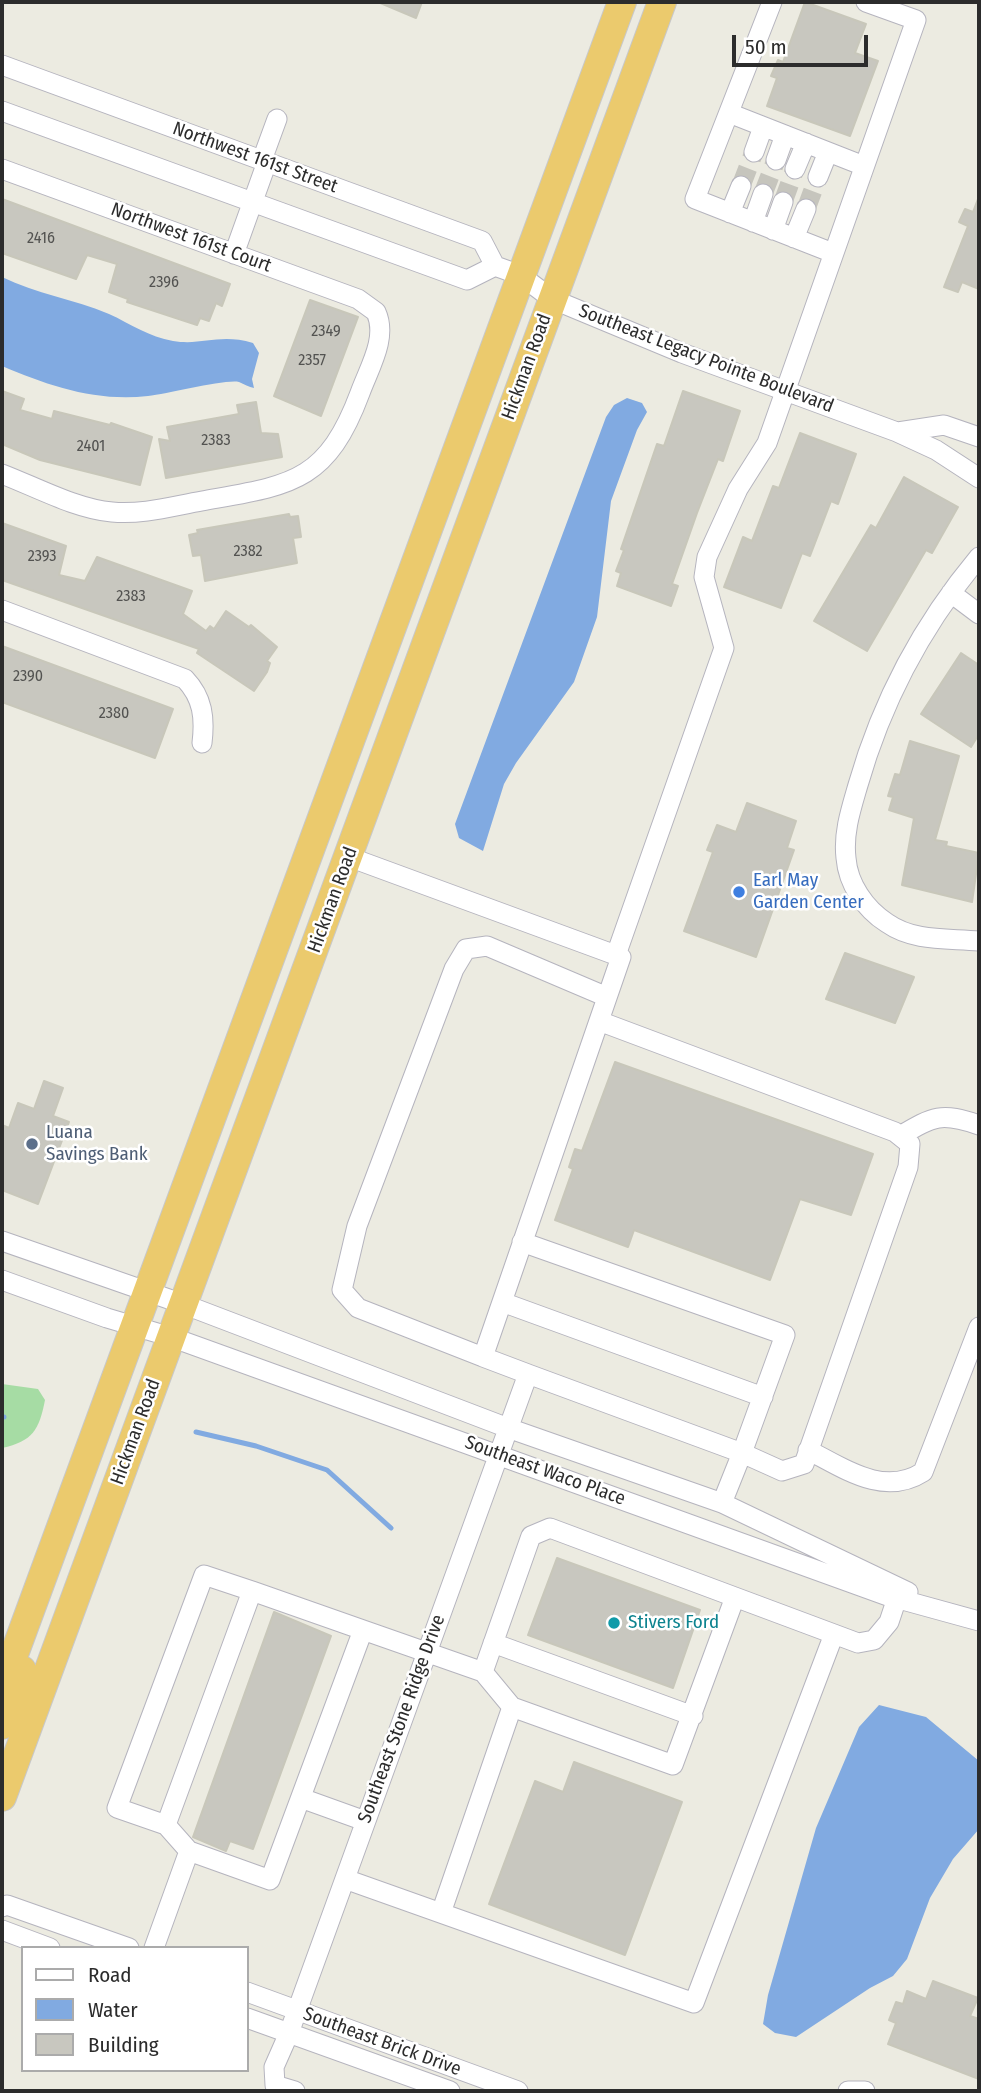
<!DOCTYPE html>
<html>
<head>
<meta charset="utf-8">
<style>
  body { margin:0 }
  #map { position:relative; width:981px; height:2093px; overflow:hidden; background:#ecebe1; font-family:"Fira Sans Condensed",sans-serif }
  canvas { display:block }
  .frame { position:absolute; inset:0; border:4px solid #2c2c2c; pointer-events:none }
  .legend { position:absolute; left:21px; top:1946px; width:228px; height:126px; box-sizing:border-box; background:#fff; border:2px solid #ababab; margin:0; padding:9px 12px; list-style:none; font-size:21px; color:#2c2c2c }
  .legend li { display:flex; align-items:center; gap:14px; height:35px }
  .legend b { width:35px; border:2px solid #ababab }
  .scale { position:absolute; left:732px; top:35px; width:136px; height:32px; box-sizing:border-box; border:4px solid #2c2c2c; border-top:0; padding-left:9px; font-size:21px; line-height:24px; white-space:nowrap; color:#2c2c2c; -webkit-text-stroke:5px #fff; paint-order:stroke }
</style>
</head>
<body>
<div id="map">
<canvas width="981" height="2093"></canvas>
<div class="frame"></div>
<ul class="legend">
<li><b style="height:9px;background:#fff"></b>Road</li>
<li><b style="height:19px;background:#81aae1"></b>Water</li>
<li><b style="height:19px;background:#c8c7bf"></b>Building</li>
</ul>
<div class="scale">50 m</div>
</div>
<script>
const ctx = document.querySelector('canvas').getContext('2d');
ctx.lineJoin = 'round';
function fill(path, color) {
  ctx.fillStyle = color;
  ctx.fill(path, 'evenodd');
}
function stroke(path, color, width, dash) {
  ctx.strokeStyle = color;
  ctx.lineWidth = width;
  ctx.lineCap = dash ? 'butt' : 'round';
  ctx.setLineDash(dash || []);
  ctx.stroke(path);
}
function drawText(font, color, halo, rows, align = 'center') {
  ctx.font = font + ' "Fira Sans Condensed",sans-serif';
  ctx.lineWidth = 5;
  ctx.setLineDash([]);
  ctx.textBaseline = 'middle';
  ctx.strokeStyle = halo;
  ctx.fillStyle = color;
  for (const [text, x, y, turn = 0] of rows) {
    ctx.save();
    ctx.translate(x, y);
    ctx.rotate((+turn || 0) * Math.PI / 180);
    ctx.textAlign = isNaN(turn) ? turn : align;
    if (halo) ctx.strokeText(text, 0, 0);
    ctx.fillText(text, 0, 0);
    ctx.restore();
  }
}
fill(new Path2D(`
  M2,1384L38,1389L45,1400C39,1430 33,1441 2,1448Z`), '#a6dca4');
fill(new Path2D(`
  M2,277C36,294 74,299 109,314C131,324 149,337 173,341C202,346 219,333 253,343L259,353L252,379L254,388C249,387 244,384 239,382C225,379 168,394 148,396C96,402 49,386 2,366Z
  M627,398L642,403L647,412L637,430L611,501L597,617L574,682L516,763L504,784L483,851L459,838L455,824L606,417L614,405Z
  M879,1705L926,1717L979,1761V1829L953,1859L930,1898L907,1959L893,1976L870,1988L796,2037L775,2033L763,2024L768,1995L816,1828L859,1727Z`), '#81aae1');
stroke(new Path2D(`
  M2,1417H4
  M196,1432L256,1446L327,1470L391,1528`), '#81aae1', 5);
const building = new Path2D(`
  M378,2H422L416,18Z
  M805,2L866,24L855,53L878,61L850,136L767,106L777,78L771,76L778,60L783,62Z
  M2,199L230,284L222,306L216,303L209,321L200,318L197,325L127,302L128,299L109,292L117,264L87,255L76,279L2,253Z
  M978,199L979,289L962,282L958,292L944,287L968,226L959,222L965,209L973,212Z
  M310,300L358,317L321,416L274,396Z
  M2,391L24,399L20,410L52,419L54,411L110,425L111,423L152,437L140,485L40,460L2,444Z
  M683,391L740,411L723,461L718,459L697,513L672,584L678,586L671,606L617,586L621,573L616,571L624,550L621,549L657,444L664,446Z
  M256,402L261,433L278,434L282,457L166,478L159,439L170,441L167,427L239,414L237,405Z
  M800,433L856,454L838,504L831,501L810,556L802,553L781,608L724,587L743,537L752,541L773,486L779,488Z
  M904,477L958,507L932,553L926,550L867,651L814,621L871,525L876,528Z
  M289,514L290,517L298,516L301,537L293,538L297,563L205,581L201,555L193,556L189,535L198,533L197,530Z
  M2,523L66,546L59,575L85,581L97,557L192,591L183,614L206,631L210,626L214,629L226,611L249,627L251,625L277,647L267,661L270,663L267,672L254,691L197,653L199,649L2,580Z
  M2,646L173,709L155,758L2,702Z
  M961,653L979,665V734L971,747L921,714Z
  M910,741L959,756L935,840L947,842L946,846L979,853L972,902L902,885L914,818L889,810L893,797L888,796L895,774L900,775Z
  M747,803L796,821L787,848L794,850L756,957L684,931L713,852L707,850L717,825L736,832Z
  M845,953L914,977L895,1023L826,999Z
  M615,1062L873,1154L851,1215L800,1199L770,1280L634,1230L628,1247L555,1220L573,1169L569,1167L575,1149L582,1151Z
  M44,1081L63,1088L53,1116L69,1122L38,1204L2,1190V1125L9,1128L18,1103L34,1109Z
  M557,1558L700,1610L673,1688L528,1635Z
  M274,1612L331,1636L253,1849L230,1841L226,1851L193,1837Z
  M574,1762L682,1802L625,1955L489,1904L535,1781L563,1792Z
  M933,1981L978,1998L970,2016L979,2019V2079L888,2044L896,2023L889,2020L896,2002L903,2004L907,1991L926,1999Z`);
fill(building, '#c8c7bf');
stroke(building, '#c8c7ba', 2);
stroke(new Path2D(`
  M741,186L754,152
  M763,194L776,160
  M783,202L795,169
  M806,209L818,177`), '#c6c5bd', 19, [19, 10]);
const minor = new Path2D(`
  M772,2L695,199L833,253
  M2,65L482,241L495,266L520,275L552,299L682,353L897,432L936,450L979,478
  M2,111L467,280L495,266
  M729,113L864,166
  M754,152L763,127
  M262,160L277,119
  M776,160L785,135
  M2,169L358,299L376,312C388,338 369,368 360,393C326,484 290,485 202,501C173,506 142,515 112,512C76,509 36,487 2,474
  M795,169L806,143
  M818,177L828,152
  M730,213L741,186
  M753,222L763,194
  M773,230L783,202
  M794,238L806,209
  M234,254L267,162
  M898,432L944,425L979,437
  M979,557C923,624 882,701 858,785C851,809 843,833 846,858C848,884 865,909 887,923C914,942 948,938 979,941
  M951,593L979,614
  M2,610L185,679C203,698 205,718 202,743
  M349,857L621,957L483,1357L528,1374
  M616,955L724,648L704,577L707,557L738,489L767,443L916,20L866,2
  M900,1136C934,1116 941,1112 979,1125
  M2,1241L183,1304L508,1428L722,1503L908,1592
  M522,1242L785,1335L742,1453L782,1471L804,1464L908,1167L910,1144L895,1132L599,1021
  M2,1280L107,1318L171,1337L888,1596L979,1621
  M502,1302L763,1397
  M483,1357L358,1308L342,1290L357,1226L454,969L466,949L487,946L607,997
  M808,1450C845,1469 884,1497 923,1472L979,1327
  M252,1591L363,1630
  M493,1643L693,1716
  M512,1707L673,1765L735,1597
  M301,1798L365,1821
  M166,1825L117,1808L204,1575L252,1591L166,1825L189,1851
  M345,1879L694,2003L834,1634
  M2,1907L7,1905L129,1948
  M441,1913L512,1707L483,1672
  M2,1930L50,1948
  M154,1948L189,1851L270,1880L363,1630L483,1672L531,1536L550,1528L858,1643L874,1640L889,1622L897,1598
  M247,1992L518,2091
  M247,2018L450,2091
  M295,2091L275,2085L274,2067L289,2033L528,1374L742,1453L722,1503
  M848,2091H865`);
const highway = new Path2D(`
  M2,1687L622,2
  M2,1725L22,1670
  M2,1797L662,2`);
stroke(minor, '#b5b4be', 21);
stroke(highway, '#c8c8c8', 30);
stroke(minor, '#fff', 19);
stroke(highway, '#ebca6d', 28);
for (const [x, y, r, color] of [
  [739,892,7,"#3f7fe0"],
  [32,1144,7,"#5c6f8a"],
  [614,1623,7,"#0f9aa8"]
]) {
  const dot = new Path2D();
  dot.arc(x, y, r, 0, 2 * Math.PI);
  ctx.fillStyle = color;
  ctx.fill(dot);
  stroke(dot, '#fff', 2.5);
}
drawText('16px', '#535351', null, [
  ["2416",41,239],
  ["2396",164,283],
  ["2349",326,332],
  ["2357",312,361],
  ["2383",216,441],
  ["2401",91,447],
  ["2382",248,552],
  ["2393",42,557],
  ["2383",131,597],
  ["2390",28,677],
  ["2380",114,714]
]);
drawText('19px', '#2c2c2c', '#fff', [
  ["Northwest 161st Street",255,158,20],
  ["Northwest 161st Court",191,238,20],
  ["Southeast Legacy Pointe Boulevard",706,359,21],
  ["Hickman Road",527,367,-70],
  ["Hickman Road",333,900,-70],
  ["Hickman Road",136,1432,-70],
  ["Southeast Waco Place",545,1471,20],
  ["Southeast Stone Ridge Drive",402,1719,-70],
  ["Southeast Brick Drive",382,2042,20]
]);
drawText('19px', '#366cbe', '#fff', [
  ["Earl May",753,881],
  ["Garden Center",753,903]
], 'left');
drawText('19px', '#4e5e75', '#fff', [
  ["Luana",46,1133],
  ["Savings Bank",46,1155]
], 'left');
drawText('19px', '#0d838f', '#fff', [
  ["Stivers Ford",628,1623]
], 'left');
</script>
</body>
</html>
